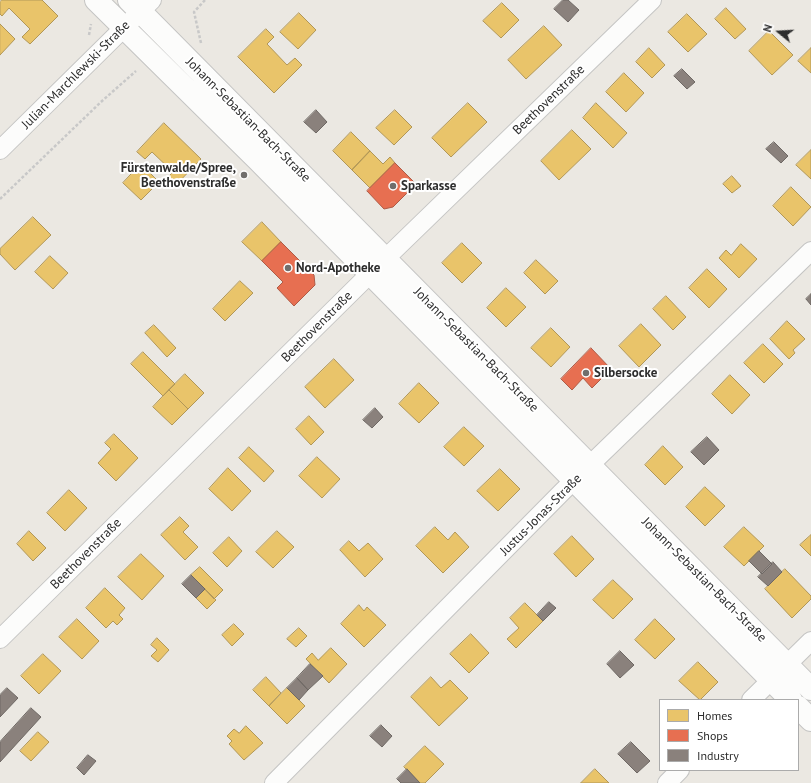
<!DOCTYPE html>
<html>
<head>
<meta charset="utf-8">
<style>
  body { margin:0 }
  #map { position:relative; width:811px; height:783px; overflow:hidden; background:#ebe8e2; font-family:"PT Sans",sans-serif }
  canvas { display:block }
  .legend { position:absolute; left:659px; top:699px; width:140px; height:72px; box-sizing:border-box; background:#fff; border:1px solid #ababab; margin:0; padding:5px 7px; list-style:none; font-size:12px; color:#2d2d2d }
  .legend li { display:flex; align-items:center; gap:8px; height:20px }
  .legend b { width:20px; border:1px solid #ababab }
  .north { position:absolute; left:759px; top:12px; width:40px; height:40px; -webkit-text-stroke:3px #fff; paint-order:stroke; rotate:288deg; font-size:11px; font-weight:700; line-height:16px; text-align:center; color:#2d2d2d }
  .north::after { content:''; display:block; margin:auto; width:14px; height:18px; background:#2d2d2d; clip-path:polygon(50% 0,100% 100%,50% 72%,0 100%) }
</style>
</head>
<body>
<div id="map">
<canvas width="811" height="783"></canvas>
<ul class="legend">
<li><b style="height:11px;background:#e9c46a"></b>Homes</li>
<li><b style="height:11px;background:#e76f51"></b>Shops</li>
<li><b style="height:11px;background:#8a817c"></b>Industry</li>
</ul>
<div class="north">N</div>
</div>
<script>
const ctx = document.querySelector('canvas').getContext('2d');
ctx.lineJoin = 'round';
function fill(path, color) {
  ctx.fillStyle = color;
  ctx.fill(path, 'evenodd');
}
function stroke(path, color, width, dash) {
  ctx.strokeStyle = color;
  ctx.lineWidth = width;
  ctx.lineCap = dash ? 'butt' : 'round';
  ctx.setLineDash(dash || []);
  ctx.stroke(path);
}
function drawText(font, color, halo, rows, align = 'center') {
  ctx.font = font + ' "PT Sans",sans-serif';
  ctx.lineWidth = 4;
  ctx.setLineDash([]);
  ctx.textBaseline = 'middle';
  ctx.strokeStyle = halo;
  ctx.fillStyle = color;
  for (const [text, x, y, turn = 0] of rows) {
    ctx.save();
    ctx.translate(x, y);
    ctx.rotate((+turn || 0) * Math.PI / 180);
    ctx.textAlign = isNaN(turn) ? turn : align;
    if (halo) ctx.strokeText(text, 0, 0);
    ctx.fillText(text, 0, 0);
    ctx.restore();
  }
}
const homes = new Path2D(`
  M2,0H42L58,16L30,44L22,37L30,29L9,8L2,16L0,14V2Z
  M502,3L519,20L501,38L483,21Z
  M726,8L746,29L735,39L715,19Z
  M299,13L316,30L298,49L280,32Z
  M687,14L707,34L688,52L668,32Z
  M0,24L15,39L0,55Z
  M544,26L562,45L526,79L508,60Z
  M266,29L274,37L267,44L287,65L295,58L302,65L274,93L238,57Z
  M769,31L793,55L772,75L749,51Z
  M649,48L665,65L652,78L636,62Z
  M811,48V73L798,61Z
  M624,73L644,93L626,112L606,92Z
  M468,103L487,122L451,157L432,138Z
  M596,103L627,133L613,148L583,118Z
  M395,110L412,127L394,145L376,128Z
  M164,123L201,159L173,188L165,180L173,172L152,152L145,159L137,152Z
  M572,130L591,149L559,180L541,161Z
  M351,132L370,151L352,170L333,151Z
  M811,150V179L796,165Z
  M370,151L383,164L390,157L395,163L370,188L352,170Z
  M141,164L159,182L141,200L123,183Z
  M732,176L741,186L732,193L723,184Z
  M791,187L811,207L793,226L773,206Z
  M33,217L51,235L15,270L0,254V249Z
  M262,222L281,242L262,261L242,242Z
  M462,243L482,263L462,283L442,263Z
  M741,244L757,259L739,278L719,258L726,250L731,255Z
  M50,256L68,273L53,289L35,272Z
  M536,260L558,281L545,294L524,273Z
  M707,269L727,289L709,308L689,288Z
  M240,281L253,293L225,321L213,309Z
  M506,288L526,307L506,327L487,308Z
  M666,296L686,317L673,330L653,309Z
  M787,321L805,339L793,350L795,353L789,359L770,339Z
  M641,324L661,345L639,367L619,346Z
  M154,325L176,348L167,357L145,333Z
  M551,328L570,347L551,367L531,348Z
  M763,344L783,364L764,383L744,363Z
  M143,352L175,384L163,396L131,364Z
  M334,359L354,380L325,408L305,387Z
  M185,374L204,393L188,409L169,390Z
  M730,375L750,395L732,414L712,394Z
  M419,383L439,403L419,423L399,404Z
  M169,390L188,409L172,425L153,407Z
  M309,416L324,432L311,445L296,429Z
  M464,427L484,446L464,466L444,447Z
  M114,434L138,458L116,481L98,463L111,449L105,443Z
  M663,446L683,467L665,485L645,465Z
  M249,447L274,471L264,482L239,458Z
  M317,457L340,479L322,498L299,476Z
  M228,468L251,491L232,511L209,489Z
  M500,469L520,489L498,511L477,491Z
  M705,487L725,506L705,526L686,507Z
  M69,490L87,508L65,531L47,513Z
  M180,517L189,526L183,532L198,547L185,560L161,535Z
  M435,527L448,540L455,532L469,547L443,573L416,546Z
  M744,527L764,546L744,566L724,547Z
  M29,531L46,548L33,561L17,544Z
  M277,531L294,547L273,568L256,552Z
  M811,535V556L800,545Z
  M572,536L594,559L576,577L554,554Z
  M229,537L242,551L227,567L213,553Z
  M349,541L359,551L368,543L383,559L365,577L340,550Z
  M141,554L164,576L142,600L118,577Z
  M200,567L223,590L214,599L191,575Z
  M785,569L811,596V599L792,618L765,589Z
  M613,580L633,599L613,619L593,600Z
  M105,588L125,608L119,615L123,619L117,625L113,621L106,628L86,608Z
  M205,589L216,600L207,609L196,598Z
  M525,603L543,621L516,648L507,639L519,628L510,618Z
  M359,605L364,611L367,607L386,625L364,647L341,624Z
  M77,619L99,641L82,659L59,637Z
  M655,619L675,639L655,659L635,640Z
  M234,624L244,634L232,646L222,635Z
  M299,628L307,636L296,647L287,639Z
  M471,634L489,653L469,673L450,654Z
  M157,638L169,650L158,662L151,656L157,650L151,645Z
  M331,648L347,664L329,683L306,659L312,653L318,660Z
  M43,654L61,671L39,694L21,676Z
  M698,662L718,682L700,700L679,681Z
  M266,677L281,693L269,706L253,690Z
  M431,677L441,688L450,680L468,698L439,726L411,697Z
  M287,688L305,706L287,724L269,706Z
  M246,726L263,743L244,760L229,744L232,741L227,736L234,729L239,733Z
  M38,732L49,742L31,761L20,751Z
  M425,746L444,764L425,783H420L404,767Z
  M595,769L609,783H581Z`);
fill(homes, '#e9c46a');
stroke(homes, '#b19758', 1);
const shops = new Path2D(`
  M395,163L416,184L393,207L384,209L367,191Z
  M281,242L314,275L315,285L294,306L277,288L283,282L262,261Z
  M591,348L611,369L592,388L583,378L572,390L561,379Z`);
fill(shops, '#e76f51');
stroke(shops, '#af5b46', 1);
const industry = new Path2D(`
  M563,0H568L579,10L568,22L554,9Z
  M682,69L695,82L687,89L674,76Z
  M316,110L327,122L316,133L304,122Z
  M774,142L788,156L781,163L766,149Z
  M811,294V305L806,299Z
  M375,408L383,417L372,428L363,420Z
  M707,437L719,450L704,465L691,452Z
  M759,551L772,564L762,574L749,561Z
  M773,562L782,572L768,586L758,577Z
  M191,575L205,589L196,598L182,584Z
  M549,602L556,608L543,621L537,615Z
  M620,651L634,665L620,678L607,664Z
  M310,664L323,676L308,690L297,678Z
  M297,678L308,690L299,700L287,688Z
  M7,688L18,698L0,717V695Z
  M31,708L41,717L0,762V742Z
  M381,725L392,736L382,747L370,736Z
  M631,742L650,761L637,773L618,754Z
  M88,755L96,761L84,775L77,768Z
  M407,769L420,783H401L397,779Z`);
fill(industry, '#8a817c');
stroke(industry, '#6e6864', 1);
const street = new Path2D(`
  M0,150L152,0
  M0,639L386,258L652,0
  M751,700L811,641
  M274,783L563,491L811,251
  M667,783L680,770`);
const secondary = new Path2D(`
  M96,0L258,160L791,700
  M129,0L811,689
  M798,707L811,720`);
stroke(street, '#c4c4c3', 20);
stroke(secondary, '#c4c4c3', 24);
stroke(new Path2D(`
  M89,35L91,24
  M201,43L194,12L205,0
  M0,199L102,101L136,71`), '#c8c8c8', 2.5, [3, 2]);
stroke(street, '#fcfcfb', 18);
stroke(secondary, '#fcfcfb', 22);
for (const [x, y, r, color] of [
  [244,175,4,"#706e6c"],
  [393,186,4,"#706e6c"],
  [288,268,4,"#706e6c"],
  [586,373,4,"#706e6c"]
]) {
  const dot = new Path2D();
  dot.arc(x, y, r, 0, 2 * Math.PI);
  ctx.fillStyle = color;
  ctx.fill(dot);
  stroke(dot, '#fff', 1.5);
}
drawText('13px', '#2d2d2d', '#fff', [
  ["Julian-Marchlewski-Straße",76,75,-45],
  ["Beethovenstraße",549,100,-44],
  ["Johann-Sebastian-Bach-Straße",248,120,45],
  ["Beethovenstraße",317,327,-45],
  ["Johann-Sebastian-Bach-Straße",476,350,45],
  ["Justus-Jonas-Straße",541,515,-45],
  ["Beethovenstraße",86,554,-45],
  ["Johann-Sebastian-Bach-Straße",704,580,45]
]);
drawText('bold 13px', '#2d2d2d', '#fff', [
  ["Fürstenwalde/Spree,",236,168,"right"],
  ["Beethovenstraße",236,183,"right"],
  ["Sparkasse",401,186],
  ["Nord-Apotheke",296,268],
  ["Silbersocke",594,373]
], 'left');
</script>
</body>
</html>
